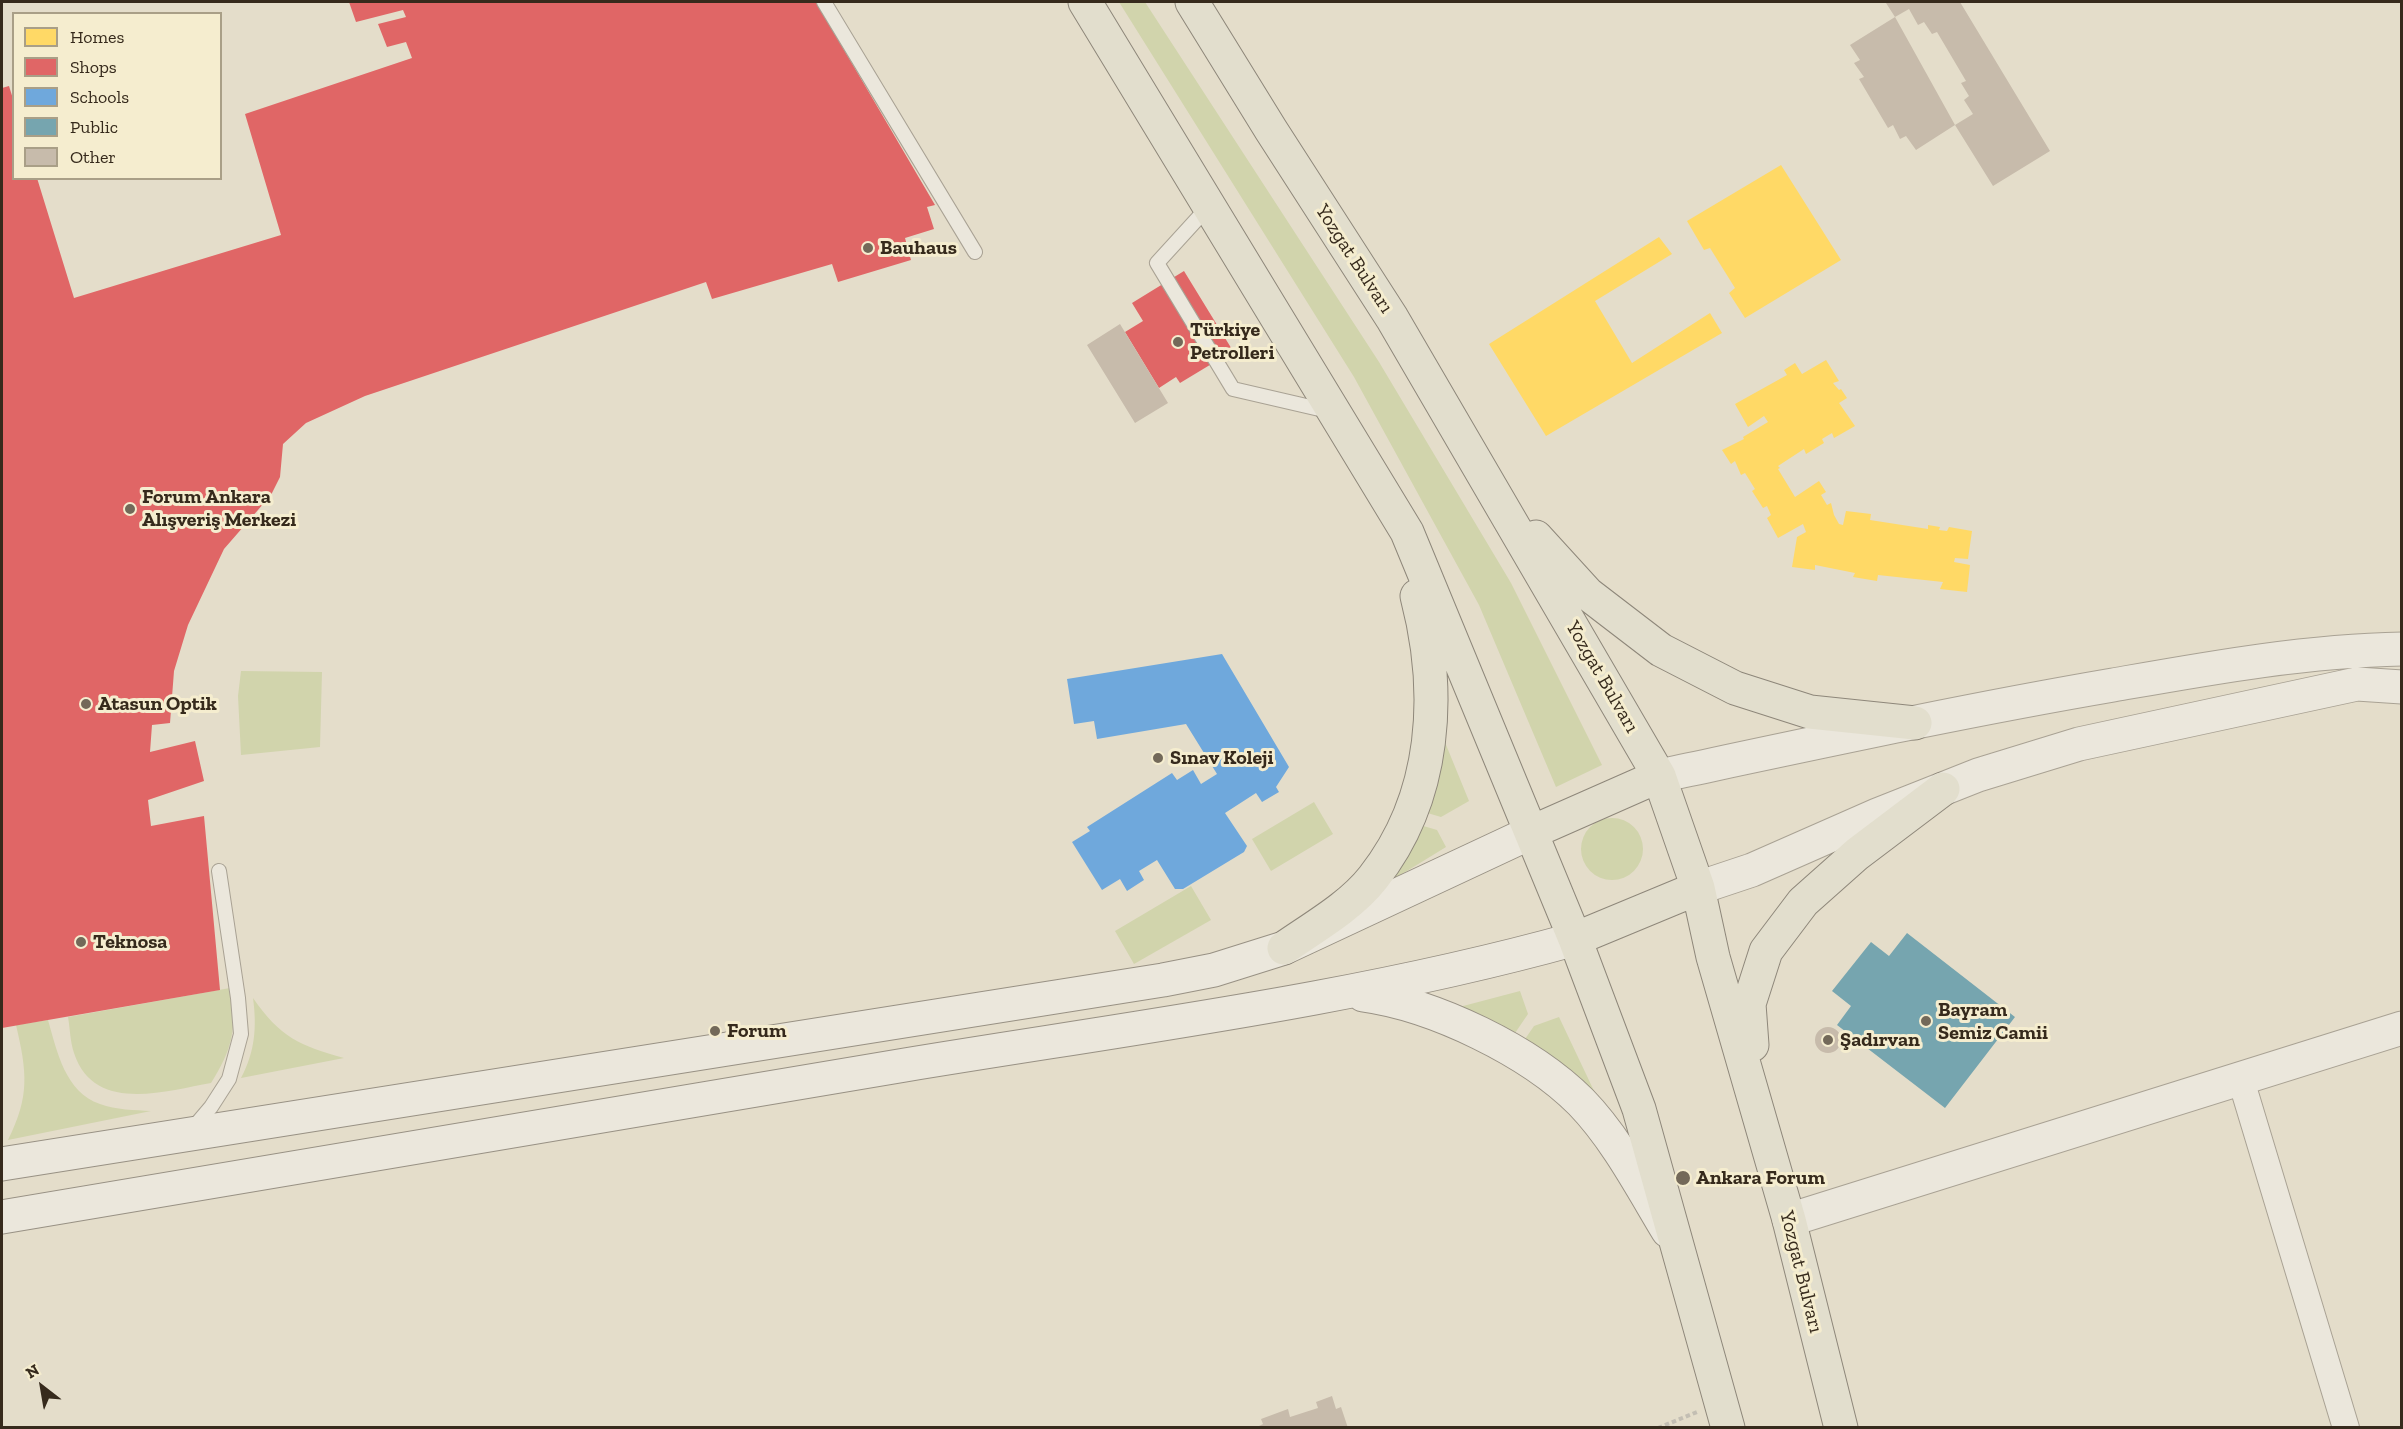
<!DOCTYPE html>
<html>
<head>
<meta charset="utf-8">
<style>
  body { margin:0 }
  #map { position:relative; width:2403px; height:1429px; overflow:hidden; background:#e4ddca; font-family:"Zilla Slab",serif }
  canvas { display:block }
  .frame { position:absolute; inset:0; border:3px solid #362a1c; pointer-events:none }
  .legend { position:absolute; left:12px; top:12px; width:210px; height:168px; box-sizing:border-box; background:#f5edcf; border:2px solid #a99f87; margin:0; padding:8px 10px; list-style:none; font-size:18px; color:#362a1c }
  .legend li { display:flex; align-items:center; gap:12px; height:30px }
  .legend b { width:30px; border:2px solid #a99f87 }
  .north { position:absolute; left:12px; top:1357px; width:60px; height:60px; -webkit-text-stroke:4px #f5edcf; paint-order:stroke; rotate:329deg; font-size:16px; font-weight:700; line-height:24px; text-align:center; color:#362a1c }
  .north::after { content:''; display:block; margin:auto; width:21px; height:27px; background:#362a1c; clip-path:polygon(50% 0,100% 100%,50% 72%,0 100%) }
</style>
</head>
<body>
<div id="map">
<canvas width="2403" height="1429"></canvas>
<div class="frame"></div>
<ul class="legend">
<li><b style="height:16px;background:#ffd966"></b>Homes</li>
<li><b style="height:16px;background:#e06666"></b>Shops</li>
<li><b style="height:16px;background:#6fa8dc"></b>Schools</li>
<li><b style="height:16px;background:#76a5af"></b>Public</li>
<li><b style="height:16px;background:#c7bbab"></b>Other</li>
</ul>
<div class="north">N</div>
</div>
<script>
const ctx = document.querySelector('canvas').getContext('2d');
ctx.lineJoin = 'round';
function fill(path, color) {
  ctx.fillStyle = color;
  ctx.fill(path, 'evenodd');
}
function stroke(path, color, width, dash) {
  ctx.strokeStyle = color;
  ctx.lineWidth = width;
  ctx.lineCap = dash ? 'butt' : 'round';
  ctx.setLineDash(dash || []);
  ctx.stroke(path);
}
function drawText(font, color, halo, rows, align = 'center') {
  ctx.font = font + ' "Zilla Slab",serif';
  ctx.lineWidth = 6;
  ctx.setLineDash([]);
  ctx.textBaseline = 'middle';
  ctx.strokeStyle = halo;
  ctx.fillStyle = color;
  for (const [text, x, y, turn = 0] of rows) {
    ctx.save();
    ctx.translate(x, y);
    ctx.rotate((+turn || 0) * Math.PI / 180);
    ctx.textAlign = isNaN(turn) ? turn : align;
    if (halo) ctx.strokeText(text, 0, 0);
    ctx.fillText(text, 0, 0);
    ctx.restore();
  }
}
fill(new Path2D(`
  M1119,2H1145L1379,362L1511,583L1602,765L1556,787L1479,605L1354,377Z
  M241,671L322,672L320,747L241,755L238,696Z
  M1442,735L1469,801L1441,817L1424,812Z
  M1314,802L1333,834L1271,871L1252,839Z
  M1581 849a31 31 0 1 1 62 0a31 31 0 1 1-62 0Z
  M1420,825L1437,830L1446,847L1376,890Z
  M1191,886L1211,920L1134,964L1115,931Z
  M230,988C238,1027 232,1050 211,1083C165,1091 94,1114 74,1053C70,1041 70,1028 68,1017Z
  M1520,991L1528,1014L1513,1036L1448,1010Z
  M253,998C280,1037 300,1046 344,1058L241,1078C255,1052 257,1027 253,998Z
  M1559,1017L1595,1093L1574,1075L1523,1042L1534,1026Z
  M48,1020C57,1051 65,1092 100,1104C116,1110 135,1110 151,1111L8,1140C30,1096 27,1072 16,1025Z`), '#d1d4ac');
fill(new Path2D(`
  M1781,165L1841,260L1745,318L1729,293L1735,288L1710,248L1704,250L1687,221Z
  M1659,237L1672,254L1595,301L1632,363L1710,313L1722,333L1546,436L1489,344Z
  M1826,360L1839,381L1833,383L1839,390L1841,389L1847,398L1839,403L1855,426L1834,438L1832,433L1822,439L1824,443L1806,454L1804,449L1778,466L1780,468L1778,469L1795,497L1819,481L1826,492L1821,495L1827,505L1831,503L1834,515L1839,524L1843,525L1846,511L1871,514L1870,520L1928,529V525L1940,527L1939,530L1947,531L1949,527L1972,531L1968,559L1955,558L1954,562L1970,565L1967,592L1940,589L1943,582L1878,575L1877,581L1853,577L1855,573L1815,565V570L1792,567L1797,537L1806,532L1803,524L1778,538L1767,518L1771,515L1767,506L1763,508L1752,491L1755,489L1745,473L1741,475L1735,461L1731,464L1722,450L1744,439L1743,437L1768,422L1764,416L1748,427L1735,404L1787,375L1784,370L1795,363L1802,374Z`), '#ffd966');
fill(new Path2D(`
  M349,2H816L935,205L927,207L934,229L905,238L911,260L838,282L832,264L712,299L706,282L365,396L306,423L283,444L280,477L271,495L224,549L188,625L174,671L170,723L152,725L150,752L195,741L204,781L148,800L151,826L204,816L220,990L2,1028V88L9,86L14,102V178H37L74,298L281,235L245,114L412,58L406,42L387,47L378,24L406,17L403,10L356,22Z
  M1184,271L1233,351L1180,383L1176,377L1159,388L1125,332L1143,321L1132,303Z`), '#e06666');
fill(new Path2D(`
  M1222,654L1289,767L1276,787L1279,792L1262,802L1256,793L1225,813L1247,846L1244,852L1183,889H1175L1157,860L1139,871L1144,880L1127,891L1120,879L1102,890L1072,842L1090,831L1087,827L1172,773L1177,780L1193,770L1201,784L1217,774L1186,724L1097,739L1094,721L1074,724L1067,679Z`), '#6fa8dc');
fill(new Path2D(`
  M1907,933L2015,1017L1945,1108L1837,1025L1851,1006L1832,991L1871,942L1889,956Z`), '#76a5af');
fill(new Path2D(`
  M1888,2H1960L2050,151L1993,186L1955,125L1973,114L1964,100L1969,96L1961,83L1966,81L1937,32L1932,34L1924,22L1918,25L1909,9L1895,17L1955,125L1916,150L1906,136L1900,139L1893,125L1888,128L1859,79L1864,77L1854,63L1860,60L1850,45L1895,17L1886,3Z
  M1120,324L1168,403L1135,423L1087,345Z
  M1815 1040a13 13 0 1 1 26 0a13 13 0 1 1-26 0Z
  M1332,1396L1336,1409L1341,1407L1348,1428H1255L1263,1424L1261,1419L1288,1409L1290,1417L1318,1408L1316,1402Z`), '#c7bbab');
const service = new Path2D(`
  M824,2L975,252
  M1209,206L1157,263L1233,389L1328,411
  M194,1127L211,1107L229,1079L241,1034L238,998L219,871`);
const minor = new Path2D(`
  M2241,1080L2346,1428`);
const tertiary = new Path2D(`
  M1659,776C1810,744 1961,711 2113,685C2210,668 2303,651 2402,649
  M1698,888L1752,870L1877,815L1978,775L2079,744L2357,684L2402,687
  M1789,1220L2402,1028`);
const secondary = new Path2D(`
  M1363,995C1435,1005 1530,1051 1581,1102C1616,1138 1642,1188 1668,1231
  M2,1164L1163,980L1214,970L1284,948L1532,832
  M2,1217C302,1165 603,1114 905,1065C1129,1028 1356,1000 1575,939`);
const primary = new Path2D(`
  M1085,2L1407,532L1575,939L1639,1109L1728,1428
  M1192,2L1271,130L1392,318L1659,776L1698,888L1713,957L1789,1220L1841,1428
  M1536,537L1588,594L1661,650L1735,688L1810,712L1915,723
  M1532,832L1659,776
  M1575,939L1698,888
  M1284,948C1314,927 1350,907 1373,878C1437,797 1442,692 1417,596
  M1752,1045L1749,1004L1766,951L1803,902L1857,854L1943,789`);
stroke(service, '#a9a294', 16);
stroke(minor, '#a9a294', 28);
stroke(tertiary, '#a9a294', 35);
stroke(secondary, '#989184', 35);
stroke(primary, '#8e877a', 35);
stroke(new Path2D(`
  M1658,1428L1697,1412`), '#c3beb3', 4, [4.5, 3]);
stroke(service, '#ebe7dc', 14);
stroke(minor, '#ebe7dc', 26);
stroke(tertiary, '#ebe7dc', 33);
stroke(secondary, '#ebe7dc', 33);
stroke(primary, '#e2decd', 33);
for (const [x, y, r, color] of [
  [868,248,6,"#736959"],
  [1178,342,6,"#736959"],
  [130,509,6,"#736959"],
  [86,704,6,"#736959"],
  [1158,758,6,"#736959"],
  [81,942,6,"#736959"],
  [1926,1021,6,"#736959"],
  [715,1031,6,"#736959"],
  [1828,1040,6,"#736959"],
  [1683,1178,8,"#736959"]
]) {
  const dot = new Path2D();
  dot.arc(x, y, r, 0, 2 * Math.PI);
  ctx.fillStyle = color;
  ctx.fill(dot);
  stroke(dot, '#f5edcf', 2);
}
drawText('bold 20px', '#362a1c', '#f5edcf', [
  ["Bauhaus",880,248],
  ["Türkiye",1190,330],
  ["Petrolleri",1190,353],
  ["Forum Ankara",142,497],
  ["Alışveriş Merkezi",142,520],
  ["Atasun Optik",98,704],
  ["Sınav Koleji",1170,758],
  ["Teknosa",93,942],
  ["Bayram",1938,1010],
  ["Semiz Camii",1938,1033],
  ["Forum",727,1031],
  ["Şadırvan",1840,1040],
  ["Ankara Forum",1696,1178]
], 'left');
drawText('20px', '#362a1c', '#f5edcf', [
  ["Yozgat Bulvarı",1354,259,57],
  ["Yozgat Bulvarı",1602,677,60],
  ["Yozgat Bulvarı",1801,1272,76]
]);
</script>
</body>
</html>
